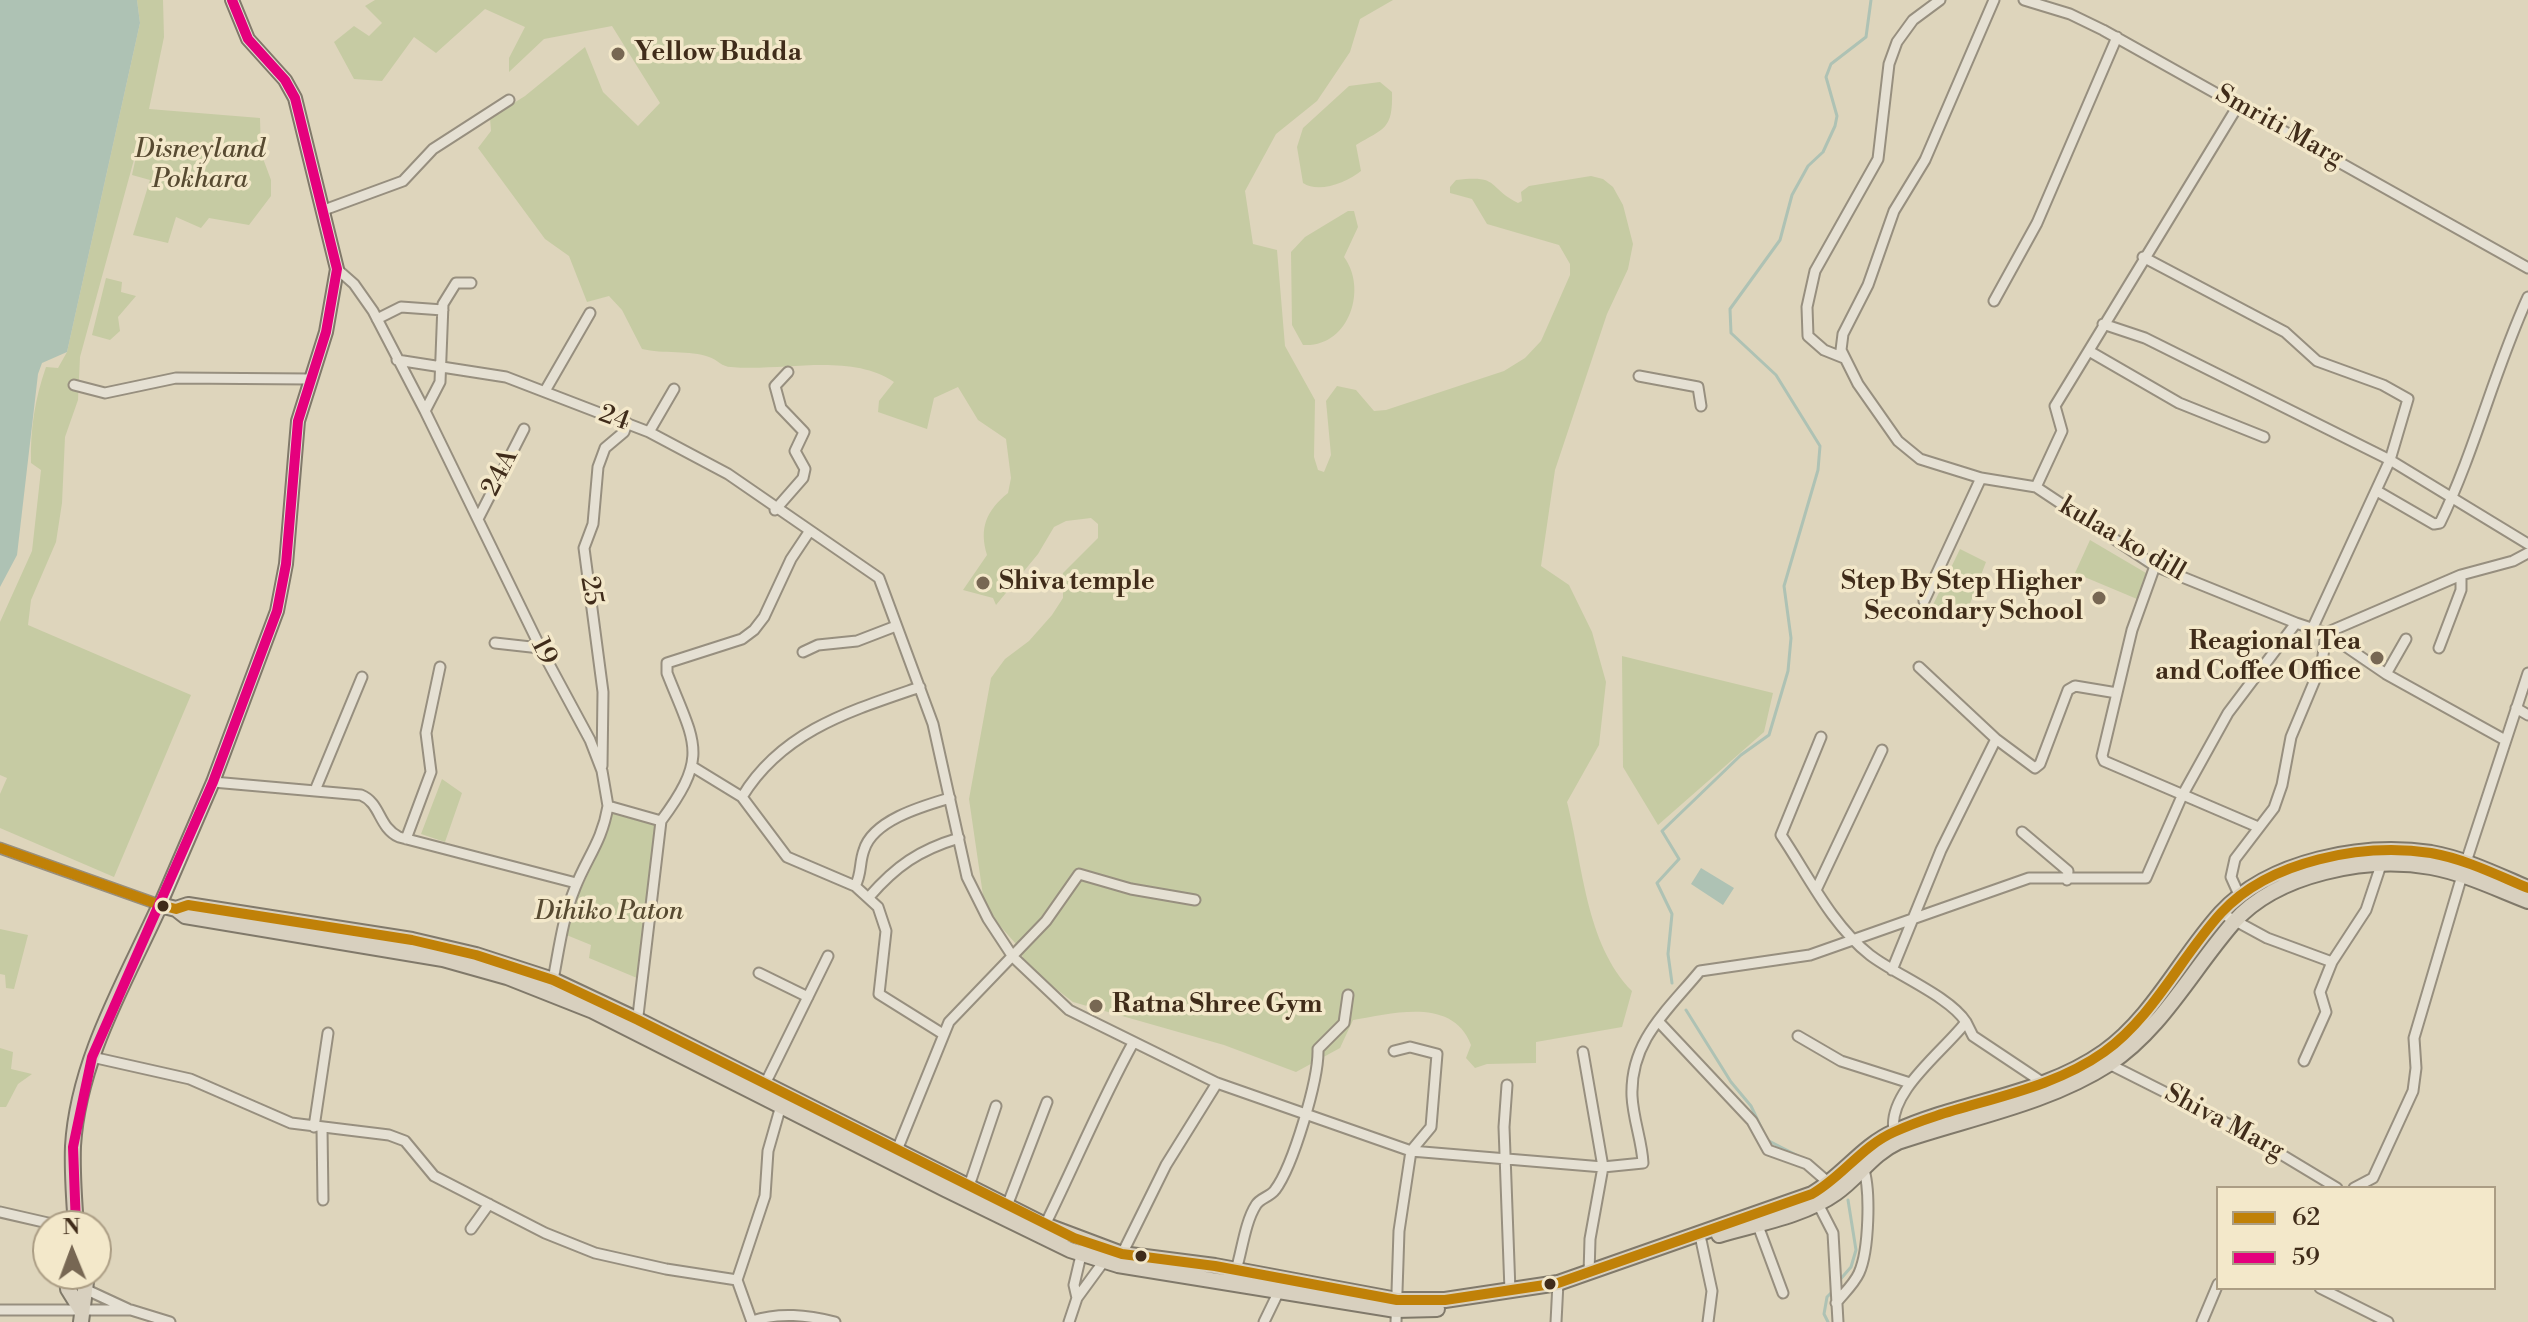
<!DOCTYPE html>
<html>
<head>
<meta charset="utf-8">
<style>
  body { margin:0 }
  #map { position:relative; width:2528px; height:1322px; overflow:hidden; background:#ded5bc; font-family:"Libre Bodoni",serif }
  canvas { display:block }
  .legend { position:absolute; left:2216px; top:1186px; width:280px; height:104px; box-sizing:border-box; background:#f3e8ca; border:2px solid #ab9d84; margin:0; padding:10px 14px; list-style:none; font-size:24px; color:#402c1a }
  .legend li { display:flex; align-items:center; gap:16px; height:40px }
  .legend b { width:40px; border:2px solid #ab9d84 }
  .north { position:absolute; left:32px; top:1210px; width:80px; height:80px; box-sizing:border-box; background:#f3e8ca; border:2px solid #ab9d84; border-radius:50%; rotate:359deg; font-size:22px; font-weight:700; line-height:32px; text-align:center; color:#402c1a }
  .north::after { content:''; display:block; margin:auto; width:28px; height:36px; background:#776753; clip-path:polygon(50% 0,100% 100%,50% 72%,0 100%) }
</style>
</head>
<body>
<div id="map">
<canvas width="2528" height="1322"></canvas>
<ul class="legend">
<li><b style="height:10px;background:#c08108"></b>62</li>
<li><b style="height:10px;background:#e5007d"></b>59</li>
</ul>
<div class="north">N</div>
</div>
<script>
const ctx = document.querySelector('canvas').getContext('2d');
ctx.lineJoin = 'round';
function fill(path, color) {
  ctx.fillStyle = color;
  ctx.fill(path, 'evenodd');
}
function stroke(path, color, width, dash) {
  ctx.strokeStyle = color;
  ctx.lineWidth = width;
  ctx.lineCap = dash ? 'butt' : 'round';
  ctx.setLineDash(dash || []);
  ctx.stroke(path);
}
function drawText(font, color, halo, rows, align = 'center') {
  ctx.font = font + ' "Libre Bodoni",serif';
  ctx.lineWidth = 7;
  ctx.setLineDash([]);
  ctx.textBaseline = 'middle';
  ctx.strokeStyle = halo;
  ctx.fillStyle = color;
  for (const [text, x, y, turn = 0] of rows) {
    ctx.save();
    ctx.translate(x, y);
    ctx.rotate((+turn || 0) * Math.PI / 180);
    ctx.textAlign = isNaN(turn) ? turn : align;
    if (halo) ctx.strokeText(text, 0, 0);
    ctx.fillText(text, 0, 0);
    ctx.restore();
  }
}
fill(new Path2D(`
  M137,0H163L164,37L149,109L260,118L261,153L271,180V196L249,225L209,218L201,228L176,217L168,243L133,235L150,180L132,175L141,134L80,357L78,400L65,437L62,503L56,542L31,600L28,625L191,695L114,877L0,828V794L7,778L0,775V622L32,551L41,470L31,463C30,430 35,398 46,367L58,368L67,352L140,23Z
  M375,0H1393L1360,19L1350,52L1317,101L1276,134L1245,191L1253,244L1277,250L1285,346L1315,400L1314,457L1318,470L1324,472L1331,455L1326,401L1337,386L1356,390L1374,411L1386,410L1504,371L1525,358L1541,341L1570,275V264L1559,245L1487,224L1472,199L1450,193V187L1456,180C1501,175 1486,187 1518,203L1522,201L1521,192L1529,186L1591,176L1603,179L1613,187L1623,205L1633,244L1628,269L1607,314L1555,470L1541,566L1569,585L1592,632L1606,682L1599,745L1567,802C1583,864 1585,943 1632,991L1622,1027L1536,1042V1063L1487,1064L1475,1068L1466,1058L1471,1045C1453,997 1394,1013 1353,1020L1340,1048L1296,1072L1224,1045L1073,1002L1028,967L1016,944L985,909L969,799L991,678L1005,659L1029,641L1052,615L1063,598V573L1098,538V524L1091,518L1066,521L1054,527L1038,554L996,605L993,598L963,590L987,555C979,528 986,511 1008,493L1011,478L1006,439L978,420L958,387L934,398L927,429L878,412L879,401L894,382C850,352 782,372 731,367C722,367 718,360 709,357C690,350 663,354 642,349L622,310L609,296L587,302L569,256L545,239L478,148L491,131L490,118L525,96L585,47L603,92L638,126L660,103L612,26L544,39L509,72V58L525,27L485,9L436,53L414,37L382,81L354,79L334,42L354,26L369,36L382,23L365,6Z
  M1380,82L1392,92C1393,130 1384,128 1356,145L1361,171C1347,182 1319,194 1303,183L1297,147L1303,128L1349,86Z
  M1348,211H1354L1358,227L1344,257C1368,289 1349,348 1303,345L1292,325L1291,252L1305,237Z
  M106,278L122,282L121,292L136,296L118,317L120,331L110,340L92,335Z
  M2090,540L2146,573L2137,599L2075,573Z
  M1960,549L1986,562L1963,622L1932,607Z
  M1622,656L1773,693L1764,732L1658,825L1623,767Z
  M442,779L462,793L445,842L421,834Z
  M612,812L658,826L637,978L589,958L591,945L564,934C577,891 600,855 612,812Z
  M0,929L28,935L14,989L6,988L5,975L0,974Z
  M0,1048L13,1052L11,1069L32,1074L18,1084L6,1107H0Z`), '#c6cba3');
fill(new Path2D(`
  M0,0H137L140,23L67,352L42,363L38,374L17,555L0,587Z
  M1701,868L1734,888L1723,905L1691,884Z`), '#aec2b4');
stroke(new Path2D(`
  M1672,983L1668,954L1672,914L1657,883L1679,859L1662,831L1741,755L1769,735L1788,671L1791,638L1784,586L1818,470L1820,446L1776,375L1731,333L1730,309L1780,240L1792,195L1808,166L1823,152L1835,126L1837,116L1826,77L1831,64L1866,37L1871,0
  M1686,1010L1731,1082L1751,1106L1767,1140L1804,1159
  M1838,1282L1851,1267L1856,1250L1848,1200
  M1828,1322L1824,1314L1827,1297L1833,1291`), '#aec2b4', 3);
const minor = new Path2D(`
  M1994,0L1925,160L1894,211L1868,285L1843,334L1841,350L1858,384L1898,441L1920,459L1981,478L2036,487
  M2024,0L2070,14L2103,30L2528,268
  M324,210L403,181L433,149L509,100
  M2143,257L2285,332L2317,361L2383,385L2408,399L2390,460L2313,627
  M337,269L354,284L373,311L425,411L542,651L590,740L602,771L608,806L661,821L637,1024
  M1994,301L2037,223L2117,37
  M377,319L401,307L443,310
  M2103,324L2145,338L2390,460L2528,544
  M2089,351L2179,403L2264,437
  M1844,358L1824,350L1808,336L1807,307L1815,271L1878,159L1889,64L1897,42L1913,20L1940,0
  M397,360L506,377L649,432L728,474L879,578L933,724L967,877L988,919L1013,957L1069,1010L1217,1083L1411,1151L1603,1167L1583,1052
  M1639,376L1698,387L1701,406
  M74,385L105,393L176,378L310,379
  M545,391L590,313
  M425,411L440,382L443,304L456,283H471
  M649,432L674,389
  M2036,487L2155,566L2296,623L2326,633L2386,674L2505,740
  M2036,487L2062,431L2055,406L2239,104
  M2377,491L2434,524L2440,523C2475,451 2494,371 2528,297
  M775,510L803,478L805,469L795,451L804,432L781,408L775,386L788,372
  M479,517L524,429
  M2155,566L2132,630L2102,756L2104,761L2258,827
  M1924,601L1981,478
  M495,643L540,648
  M2439,648L2461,590V575
  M803,652L818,645L857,641L896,626
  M1919,667L1996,739L2035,768L2040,764L2068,690L2075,686L2117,693
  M2386,674L2406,639
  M2516,708L2528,715
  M1821,737L1781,835C1808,875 1831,924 1870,955C1896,975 1949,996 1966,1022
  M602,766L603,692L584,548L593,524L598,467L605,448L624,432L627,423
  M693,767L742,797L787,857L855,886L878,907L886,931L879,994L943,1034
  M213,782L361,795C381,803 378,827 399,837L576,883
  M316,788L362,677
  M742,797C782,731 850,711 920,687
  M661,821C710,755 695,744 667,673V663L742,639L754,630L764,617L791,559L809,532
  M2022,832L2068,871L2067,880
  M406,839L431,772L426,733L440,667
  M0,848L160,905
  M855,886C862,874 859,863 864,850C873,820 923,806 950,798
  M1817,888L1882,750
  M869,897C896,866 919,850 959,838
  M2240,897L2231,877L2235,859L2274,808L2282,785L2291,737L2322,663L2326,633L2461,575L2513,561L2528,553
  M2221,913L2267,938L2332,962L2366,910L2381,865
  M1892,970L1941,850L1996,739
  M759,973L808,997
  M553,980C559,949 563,917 575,888C587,857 602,842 608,806
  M1658,1021L1752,1121L1768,1150L1807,1164L1830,1184
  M1798,1036L1841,1061L1910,1083
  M1394,1051L1410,1047L1437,1054L1431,1127L1411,1151L1399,1231L1396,1322
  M92,1057L190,1079L291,1123L389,1135L405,1141L434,1176L545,1233L595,1253L666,1269L737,1280
  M2304,1061L2326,1012L2320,992L2332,962
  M2109,1064L2244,1132L2337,1188
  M765,1084L828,956
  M1507,1085L1504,1127L1510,1291
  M314,1127L328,1033
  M322,1128L323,1200
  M1894,1131C1887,1092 1944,1051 1966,1022L1973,1036L2042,1082
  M895,1155L949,1022L1046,921L1079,874L1131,889L1195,900
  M969,1186L996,1106
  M2354,1188L2373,1178L2413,1091L2416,1068L2414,1038L2466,862L2528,673
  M1816,1200L1833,1233L1838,1322
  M1007,1206L1047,1102
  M0,1212L61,1226
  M1757,1223L1783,1293
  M1045,1225C1075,1164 1100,1103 1133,1043
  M471,1229L489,1204
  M1701,1240L1712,1291L1708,1322
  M1122,1254L1166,1165L1217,1083
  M1236,1270C1242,1251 1245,1222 1256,1205C1260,1198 1270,1197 1275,1190C1293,1166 1319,1079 1318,1049L1344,1023L1348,995
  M1589,1274L1590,1239L1603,1167L1643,1163C1642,1141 1633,1119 1632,1096C1630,1041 1667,1011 1700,971L1810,955L2029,878H2146L2182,796L2228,713L2296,623
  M737,1280L765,1196L768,1151L782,1102
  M737,1280L752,1322
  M2320,1288L2388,1322
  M87,1290L128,1309
  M1077,1298L1074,1285L1082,1251
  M1836,1303C1844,1293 1854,1284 1859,1273C1869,1251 1871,1189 1863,1167
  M0,1310H131L170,1322
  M752,1321C780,1312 807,1315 835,1322
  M1069,1322L1077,1298L1107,1257
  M1264,1322L1279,1291
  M1556,1322L1558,1283
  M2202,1322L2218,1284`);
const secondary = new Path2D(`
  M160,905L213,782L277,611L286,564L298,421L326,332L337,269L295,98L285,80L248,39L232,0`);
const primary = new Path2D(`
  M176,909L185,916L443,959L507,977L593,1011L945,1189L1070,1250L1118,1265L1396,1310L1437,1309
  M76,1226C74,1200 72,1173 73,1146C78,1061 125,982 160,905L176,909L188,905L412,940L476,955L553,980L638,1020L1045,1225L1122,1254L1215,1266L1397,1300H1445L1558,1283L1812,1194C1842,1177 1862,1146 1894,1132C1961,1101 2042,1096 2104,1052C2153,1017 2181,957 2221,913C2270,860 2363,843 2431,853C2465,859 2497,875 2528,888
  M1719,1235C1756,1224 1804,1216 1836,1193C1859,1177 1872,1154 1898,1142C1968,1118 2047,1104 2109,1064C2162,1029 2192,970 2233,923C2277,873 2367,856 2431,867C2464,873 2497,889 2528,901
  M67,1274L68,1289L81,1310
  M81,1322L87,1274`);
stroke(minor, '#978f7f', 13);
stroke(secondary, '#80796a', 16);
stroke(primary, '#80796a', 18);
stroke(minor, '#e5e0d3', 9);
stroke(secondary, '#e5e0d3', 12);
stroke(primary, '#d8d0bf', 14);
stroke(new Path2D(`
  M0,848L160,905L176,909L188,905L412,940L476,955L553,980L638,1020L1074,1238L1122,1254L1215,1266L1397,1300H1445L1558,1283L1812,1194C1842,1177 1862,1146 1894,1132C1961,1101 2042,1096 2104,1052C2153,1017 2181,957 2221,913C2270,860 2363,843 2431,853C2465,859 2497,875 2528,888`), '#c08108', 10);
stroke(new Path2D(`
  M76,1226L73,1147L92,1057L213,782L277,611L286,564L298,421L326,332L337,269L295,98L285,80L248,39L232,0`), '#e5007d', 10);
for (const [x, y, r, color] of [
  [618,54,8,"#776753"],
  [983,583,8,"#776753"],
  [2099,598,8,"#776753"],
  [2377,658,8,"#776753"],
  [163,906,7,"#402c1a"],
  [1096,1006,8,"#776753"],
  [1141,1256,7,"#402c1a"],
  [1550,1284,7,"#402c1a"]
]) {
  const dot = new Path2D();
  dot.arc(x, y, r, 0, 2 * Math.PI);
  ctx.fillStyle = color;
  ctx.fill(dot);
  stroke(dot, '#f3e8ca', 3);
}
drawText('bold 26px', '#402c1a', '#f3e8ca', [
  ["Yellow Budda",634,54],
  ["Shiva temple",999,583],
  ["Step By Step Higher",2083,583,"right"],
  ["Secondary School",2083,613,"right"],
  ["Reagional Tea",2361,643,"right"],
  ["and Coffee Office",2361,673,"right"],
  ["Ratna Shree Gym",1112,1006]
], 'left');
drawText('26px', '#402c1a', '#f3e8ca', [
  ["Smriti Marg",2279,127,29],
  ["24",614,419,20],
  ["24A",501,473,-63],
  ["kulaa ko dill",2122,540,30],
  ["25",590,591,80],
  ["19",543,652,63],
  ["Shiva Marg",2224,1123,28]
]);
drawText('italic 26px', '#574a31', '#f3e8ca', [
  ["Disneyland",200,151],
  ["Pokhara",200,181],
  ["Dihiko Paton",609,913]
]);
</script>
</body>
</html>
